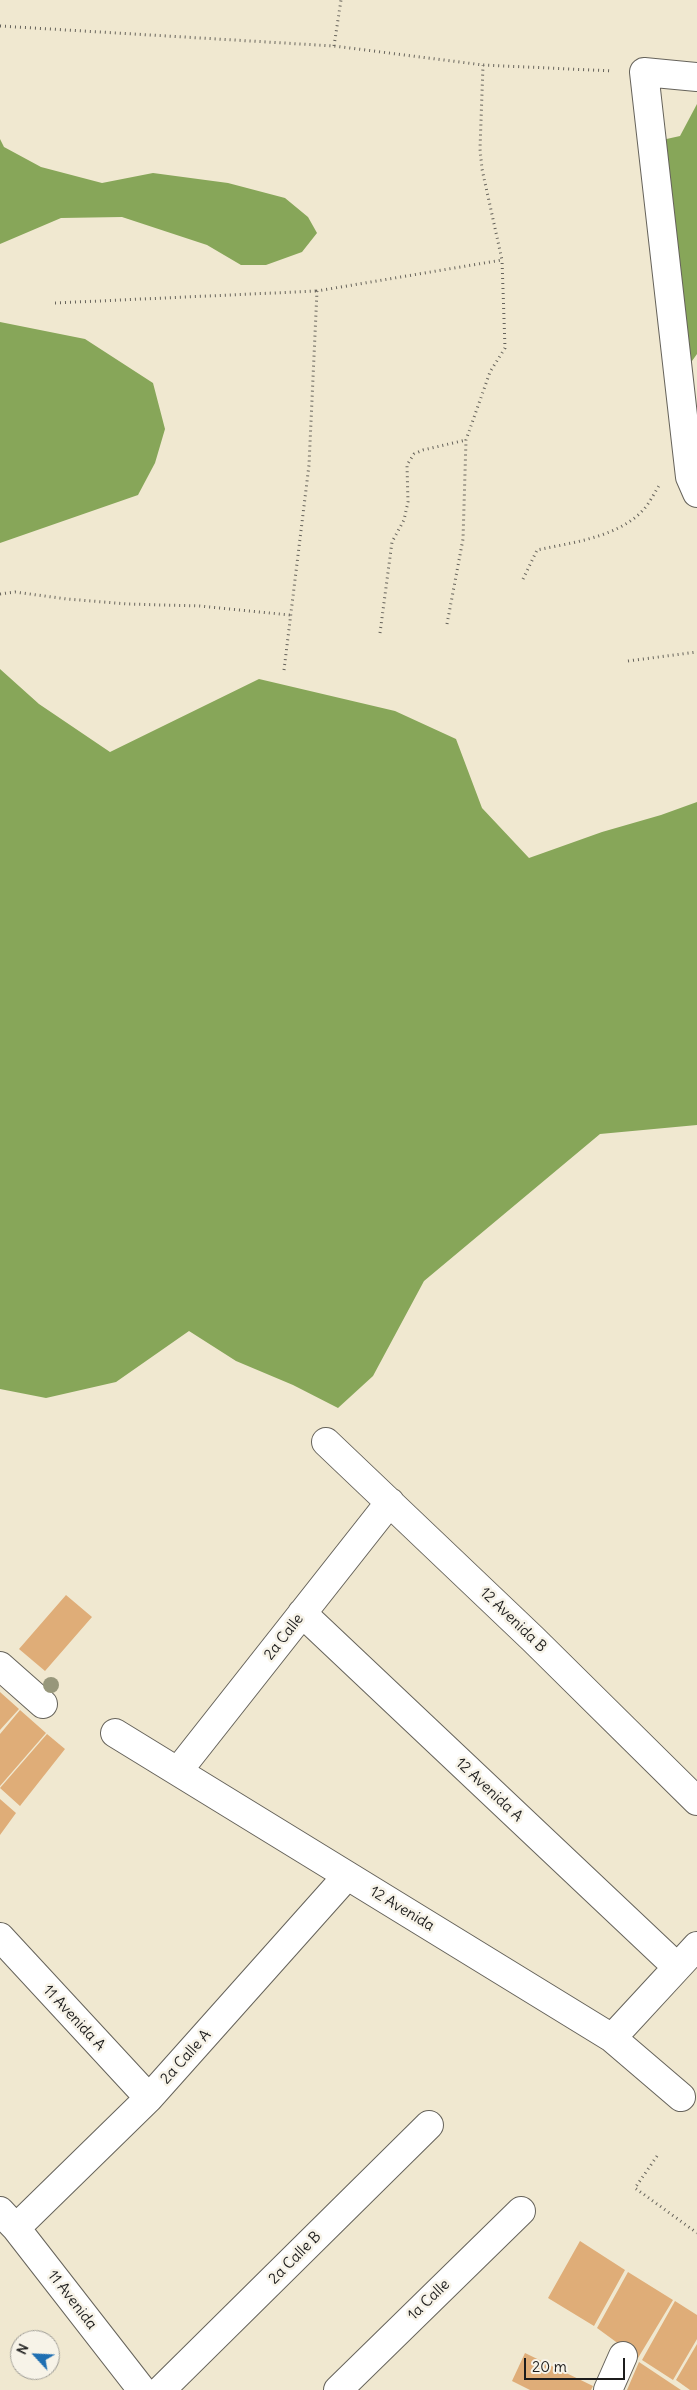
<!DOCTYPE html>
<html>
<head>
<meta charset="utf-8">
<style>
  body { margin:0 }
  #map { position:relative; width:697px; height:2390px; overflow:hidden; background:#f0e8d0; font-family:Delius,sans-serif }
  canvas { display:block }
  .north { position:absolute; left:10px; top:2330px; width:50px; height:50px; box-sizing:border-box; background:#f7f3e8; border:1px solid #9f9d96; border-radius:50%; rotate:295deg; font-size:14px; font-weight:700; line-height:20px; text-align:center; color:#1c1c1c }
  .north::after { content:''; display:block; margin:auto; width:18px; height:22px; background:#1f6fb2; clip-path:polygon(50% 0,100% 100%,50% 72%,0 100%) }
  .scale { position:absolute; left:524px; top:2358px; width:101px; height:22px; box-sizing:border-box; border:2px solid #1c1c1c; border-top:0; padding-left:6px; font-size:15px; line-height:18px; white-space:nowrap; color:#1c1c1c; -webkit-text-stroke:4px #f7f3e8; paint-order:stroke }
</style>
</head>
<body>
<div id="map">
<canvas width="697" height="2390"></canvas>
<div class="north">N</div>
<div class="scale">20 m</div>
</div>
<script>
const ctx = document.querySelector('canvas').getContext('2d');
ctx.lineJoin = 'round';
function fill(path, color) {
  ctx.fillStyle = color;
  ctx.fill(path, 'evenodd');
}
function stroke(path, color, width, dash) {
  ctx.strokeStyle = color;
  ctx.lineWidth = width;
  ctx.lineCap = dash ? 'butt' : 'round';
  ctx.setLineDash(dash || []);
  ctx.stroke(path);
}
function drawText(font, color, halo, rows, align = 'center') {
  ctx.font = font + ' Delius,sans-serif';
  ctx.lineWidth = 5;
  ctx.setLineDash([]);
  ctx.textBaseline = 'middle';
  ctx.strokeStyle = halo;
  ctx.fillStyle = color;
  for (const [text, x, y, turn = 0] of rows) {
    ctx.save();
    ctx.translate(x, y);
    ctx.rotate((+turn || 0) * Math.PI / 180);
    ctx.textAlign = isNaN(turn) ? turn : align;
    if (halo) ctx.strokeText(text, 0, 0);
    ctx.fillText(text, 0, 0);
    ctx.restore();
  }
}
fill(new Path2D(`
  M697,104V354L687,368L662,140L680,136Z
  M0,139L4,147L41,167L102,183L153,173L228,183L285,198L308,217L317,233L302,252L266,265H241L207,245L122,217L61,218L0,244Z
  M0,322L85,339L153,383L165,429L155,463L138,495L0,543Z
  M0,669L39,704L110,752L259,679L395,711L456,739L482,808L529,858L602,832L661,815L697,802V1125L600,1134L424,1281L373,1376L338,1408L293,1385L236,1361L189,1331L116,1382L46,1398L0,1389Z`), '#87a659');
fill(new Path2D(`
  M66,1595L92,1617L45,1671L19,1649Z
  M0,1692L19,1709L0,1730Z
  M20,1710L46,1733L0,1786V1734Z
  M47,1734L65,1749L20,1806L0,1788Z
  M0,1799L16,1813L0,1835Z
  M580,2241L625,2270L594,2326L548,2298Z
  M628,2272L673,2300L638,2358L597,2328Z
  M675,2301L697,2315V2339L673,2380L642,2360Z
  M697,2344V2390H690L676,2380Z
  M525,2353L593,2386L591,2390H530L512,2381Z
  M639,2362L681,2390H627Z`), '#dfad78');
const minor = new Path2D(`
  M697,77L644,72L687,451L690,477L697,493
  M326,1442L533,1639L697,1801
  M302,1613L677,1967
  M0,1666L43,1704
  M115,1733L612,2038L681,2097
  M178,1771L390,1502
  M0,1937L149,2098
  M612,2038L697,1946
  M0,2211L16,2228L142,2390
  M16,2228L149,2098L347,1876
  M161,2390L429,2125
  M338,2390L521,2211
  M608,2390L623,2356`);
stroke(minor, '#66635b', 30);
stroke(new Path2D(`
  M0,26L334,46L483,65L613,71
  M334,46L341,0
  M55,303L317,291
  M523,579L537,550C570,543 611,538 637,516C648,507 653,495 660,484
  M0,594L15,592L67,599L127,604L200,606L290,615
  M447,624L463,539L466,440L490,372L505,348L502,260
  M380,633L392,542L404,520L408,502L407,465L414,454L423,450L466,440
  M628,661L697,652
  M284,670L309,465L317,291L502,260L482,169L480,149L483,65
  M657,2156L635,2188L697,2233`), '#66635b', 3, [1, 4]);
stroke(minor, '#fff', 28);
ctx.fillStyle = '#97977b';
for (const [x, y] of [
  [51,1685]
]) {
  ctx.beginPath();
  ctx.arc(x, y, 8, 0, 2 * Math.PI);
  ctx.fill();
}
drawText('15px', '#1c1c1c', '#f7f3e8', [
  ["12 Avenida B",513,1620,44],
  ["2a Calle",284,1637,-52],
  ["12 Avenida A",489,1790,43],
  ["12 Avenida",402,1909,31],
  ["11 Avenida A",74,2018,47],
  ["2a Calle A",186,2057,-48],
  ["2a Calle B",295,2258,-45],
  ["11 Avenida",72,2300,52],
  ["1a Calle",429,2300,-44]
]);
</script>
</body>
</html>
